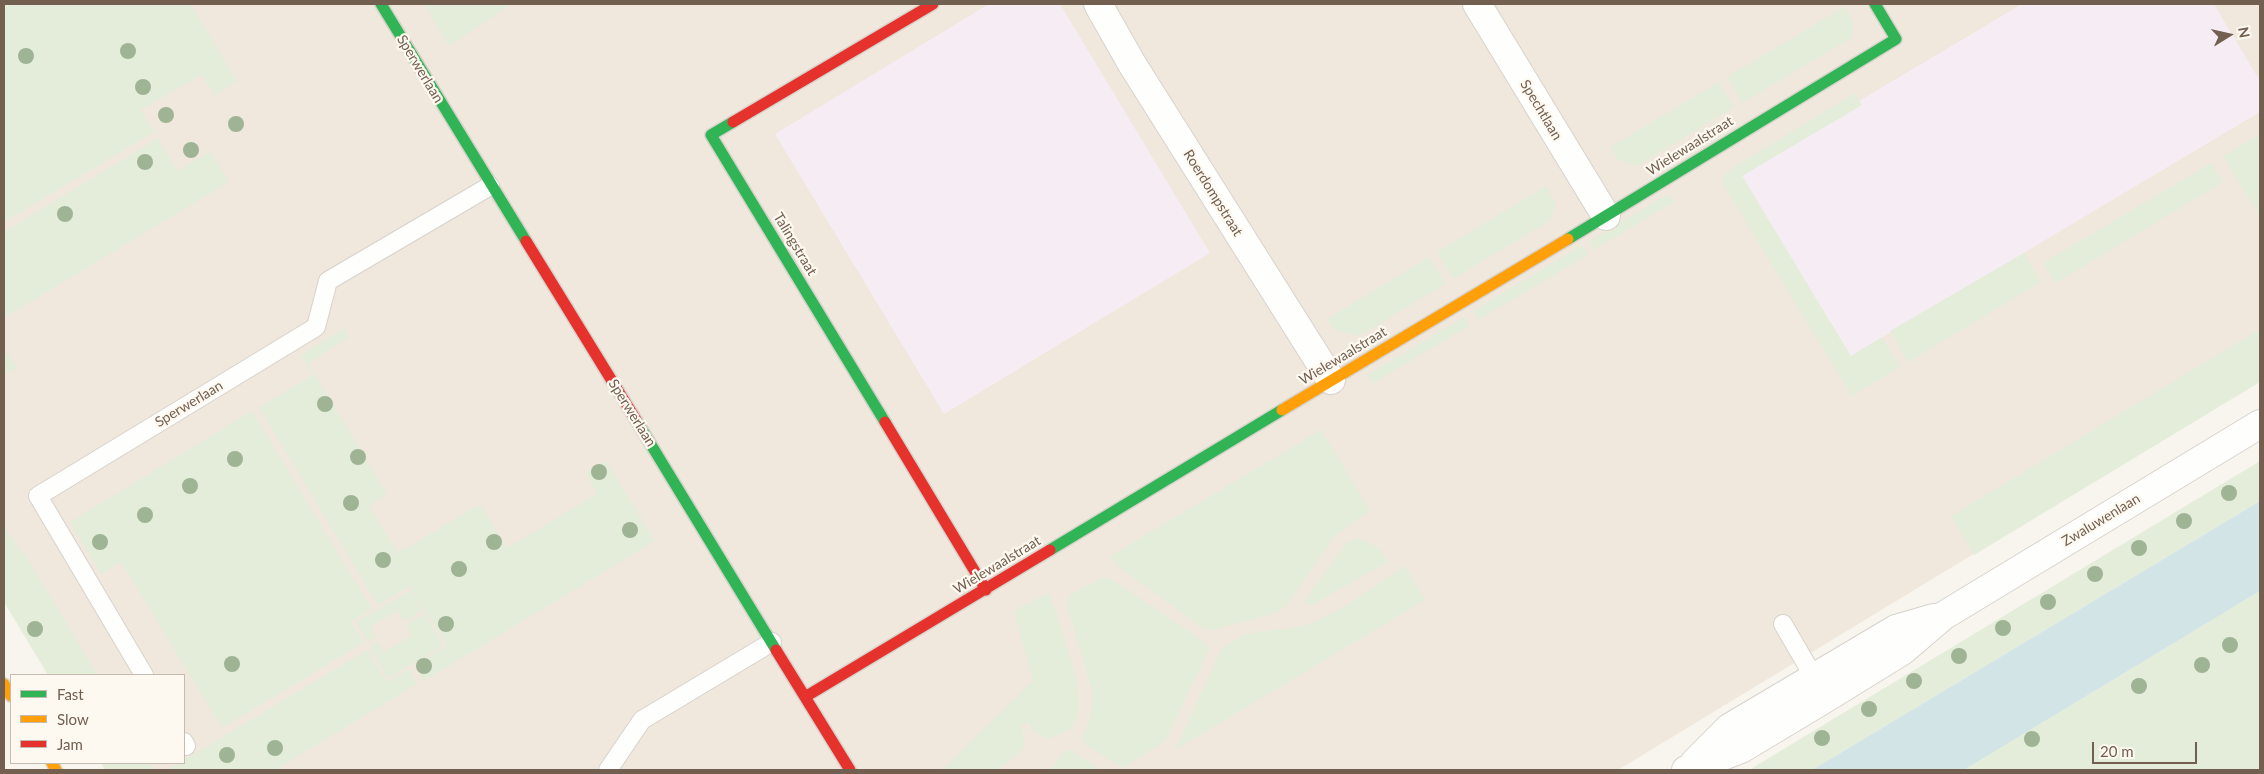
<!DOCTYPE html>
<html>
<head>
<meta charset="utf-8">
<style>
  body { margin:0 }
  #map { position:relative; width:2264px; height:774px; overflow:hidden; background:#f8f5ee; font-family:Lato,sans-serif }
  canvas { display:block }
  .frame { position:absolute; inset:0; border:5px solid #735f50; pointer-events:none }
  .legend { position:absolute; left:10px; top:674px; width:175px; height:90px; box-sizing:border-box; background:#fdf9f1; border:1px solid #c6bbb1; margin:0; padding:6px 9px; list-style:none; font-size:15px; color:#735f50 }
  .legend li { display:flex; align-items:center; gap:10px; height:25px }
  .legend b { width:25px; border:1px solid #c6bbb1 }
  .north { position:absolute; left:2204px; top:10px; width:50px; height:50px; -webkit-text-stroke:4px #fdf9f1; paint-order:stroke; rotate:80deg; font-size:14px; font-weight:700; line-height:20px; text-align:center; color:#735f50 }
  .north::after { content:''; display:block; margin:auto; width:18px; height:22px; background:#735f50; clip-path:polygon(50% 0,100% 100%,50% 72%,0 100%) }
  .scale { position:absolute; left:2092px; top:742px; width:105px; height:22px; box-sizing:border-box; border:2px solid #735f50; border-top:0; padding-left:6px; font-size:15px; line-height:18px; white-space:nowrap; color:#735f50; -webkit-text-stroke:4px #fdf9f1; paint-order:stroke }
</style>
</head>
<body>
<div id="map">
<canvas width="2264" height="774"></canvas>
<div class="frame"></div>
<ul class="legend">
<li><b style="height:6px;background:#30b455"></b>Fast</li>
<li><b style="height:6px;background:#ff9f0a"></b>Slow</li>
<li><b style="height:6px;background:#e5322d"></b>Jam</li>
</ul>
<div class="north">N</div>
<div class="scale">20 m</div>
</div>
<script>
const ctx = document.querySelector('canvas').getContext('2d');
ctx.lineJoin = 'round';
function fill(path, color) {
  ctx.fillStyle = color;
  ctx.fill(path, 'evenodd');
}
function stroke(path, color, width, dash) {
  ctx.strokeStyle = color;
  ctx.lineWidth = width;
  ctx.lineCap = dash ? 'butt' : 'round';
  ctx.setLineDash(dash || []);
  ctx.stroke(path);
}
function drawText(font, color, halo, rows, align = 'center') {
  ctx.font = font + ' Lato,sans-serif';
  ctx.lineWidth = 4.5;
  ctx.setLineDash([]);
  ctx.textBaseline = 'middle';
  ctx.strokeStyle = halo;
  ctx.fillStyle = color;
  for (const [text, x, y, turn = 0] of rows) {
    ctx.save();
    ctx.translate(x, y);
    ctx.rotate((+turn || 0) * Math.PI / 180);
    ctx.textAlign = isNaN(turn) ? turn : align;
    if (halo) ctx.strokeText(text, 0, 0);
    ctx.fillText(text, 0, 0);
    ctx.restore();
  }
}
fill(new Path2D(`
  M4,4H2260V380L1618,770H110L106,763H184V675H55L4,588Z`), '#f0e8dd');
fill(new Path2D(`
  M989,4H1060L1210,253L944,414L775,134Z
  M2022,4H2214L2260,81V112L1849,357L1740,172Z`), '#f5edf3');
fill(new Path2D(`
  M4,4H191L237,82L215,95L201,75L141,110L154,132L4,222Z
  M424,4H512L449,46Z
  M1844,7L1854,24L1851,38L1742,103L1727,77Z
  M1719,82L1734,107L1637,166L1619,161L1610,147Z
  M1855,93L1862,105L1742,176L1851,356L1882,337L1900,367L1852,396L1722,183L1726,172Z
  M2260,134V218L2223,156Z
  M158,138L178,171L210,151L229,182L4,318V232Z
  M2211,163L2223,182L2056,283L2043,263Z
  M1546,186L1556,204L1551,220L1453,279L1437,252Z
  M1666,195L1677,200L1594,250L1589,241Z
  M1582,245L1588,255L1478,320L1473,311Z
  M2024,253L2041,282L1908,362L1890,331Z
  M1429,257L1445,284L1359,336L1334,330L1327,319Z
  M1464,317L1469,326L1372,384L1367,375Z
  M344,328L349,338L308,363L387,494L369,506L398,553L480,504L507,548L597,494L586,473L606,461L655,541L424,681L415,665L447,645L410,586L378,605L259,407L313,375L301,355Z
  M2260,329V382L1974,555L1951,516Z
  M4,346L17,368L4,376Z
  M252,411L372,609L351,622L363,643L222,728L121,562L101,574L70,522Z
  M1321,430L1370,510L1334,537L1287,605L1273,614L1212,630L1203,628L1116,565L1110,556Z
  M2260,461V501L1812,770H1749Z
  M4,524L22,554L24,553L98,675H48L4,602Z
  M1359,539C1374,543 1381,549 1388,562L1310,606L1304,601L1348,541Z
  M1405,566L1425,600L1175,750L1221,650C1252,623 1273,635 1308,624C1336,615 1378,583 1405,566Z
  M1110,578L1206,643L1209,649L1166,740L1125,767L1119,766L1085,744L1081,738L1088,724L1094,696L1068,609L1070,595L1099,579Z
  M412,590L423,610L404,621L397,611L370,626L376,637L367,642L356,622Z
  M2260,591V770H1964Z
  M1049,593C1058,621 1087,692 1077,717C1073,730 1058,736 1047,739L1032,731L1029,722L1021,725L1025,745L1022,751L998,770H942L1033,681L1014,611Z
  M425,613L443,645L388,679L370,647L378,642L384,652L411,636L406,625Z
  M367,650L387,682L409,669L417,684L275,770H166L179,763H184V760Z
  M1065,751H1072L1101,770H1047L1053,767Z
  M101,763H150L154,769L105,770Z`), '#e4edda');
fill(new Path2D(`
  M2260,501V591L1964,770H1812Z`), '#d2e4e6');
const lane = new Path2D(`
  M1783,624L1819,686
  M144,675L38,496L316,327L328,281L490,186
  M184,742L186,746
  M608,770L642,720L772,642`);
const street = new Path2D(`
  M1098,4L1132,64L1331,380
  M1477,4L1606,216
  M1695,762L1729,728L1896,629L1934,618
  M1686,770L1741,749L1826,698L1902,651L1943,616L2260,424`);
const fast = new Path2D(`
  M381,4L526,241
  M733,122L711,135L885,422
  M1568,239L1896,39L1875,4
  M636,420L776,650
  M1050,550L1282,410`);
const slow = new Path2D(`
  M1282,410L1568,239
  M4,684L11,696
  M52,763L56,770`);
const jam = new Path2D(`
  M733,122L933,4
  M526,241L636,420
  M885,422L986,590
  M776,650L850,770
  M805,697L1050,550`);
stroke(lane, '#d7d2cc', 20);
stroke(street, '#d7d2cc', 30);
stroke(fast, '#d7d2cc', 14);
stroke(slow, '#d7d2cc', 14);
stroke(jam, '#d7d2cc', 14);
stroke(lane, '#fefefc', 18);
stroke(street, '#fefefc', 28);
stroke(fast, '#30b455', 11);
stroke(slow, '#ff9f0a', 11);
stroke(jam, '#e5322d', 11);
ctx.fillStyle = '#9fb395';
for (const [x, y] of [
  [128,51],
  [26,56],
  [143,87],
  [166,115],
  [236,124],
  [191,150],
  [145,162],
  [65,214],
  [325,404],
  [358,457],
  [235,459],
  [599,472],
  [190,486],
  [2229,493],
  [351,503],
  [145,515],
  [2184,521],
  [630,530],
  [100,542],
  [494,542],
  [2139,548],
  [383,560],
  [459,569],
  [2095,574],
  [2048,602],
  [446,624],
  [2003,628],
  [35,629],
  [2230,645],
  [1959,656],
  [232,664],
  [2202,665],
  [424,666],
  [1914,681],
  [2139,686],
  [1869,709],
  [1822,738],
  [2032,739],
  [275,748],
  [227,755]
]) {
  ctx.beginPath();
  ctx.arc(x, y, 8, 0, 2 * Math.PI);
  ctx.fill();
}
drawText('14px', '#735f50', '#fdf9f1', [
  ["Sperwerlaan",420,69,59],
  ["Spechtlaan",1541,110,59],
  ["Wielewaalstraat",1690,146,-32],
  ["Roerdompstraat",1213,193,58],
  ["Talingstraat",795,244,59],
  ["Wielewaalstraat",1343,356,-31],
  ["Sperwerlaan",189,404,-31],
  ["Sperwerlaan",632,413,58],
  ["Zwaluwenlaan",2101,520,-31],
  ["Wielewaalstraat",997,565,-31]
]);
</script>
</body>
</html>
